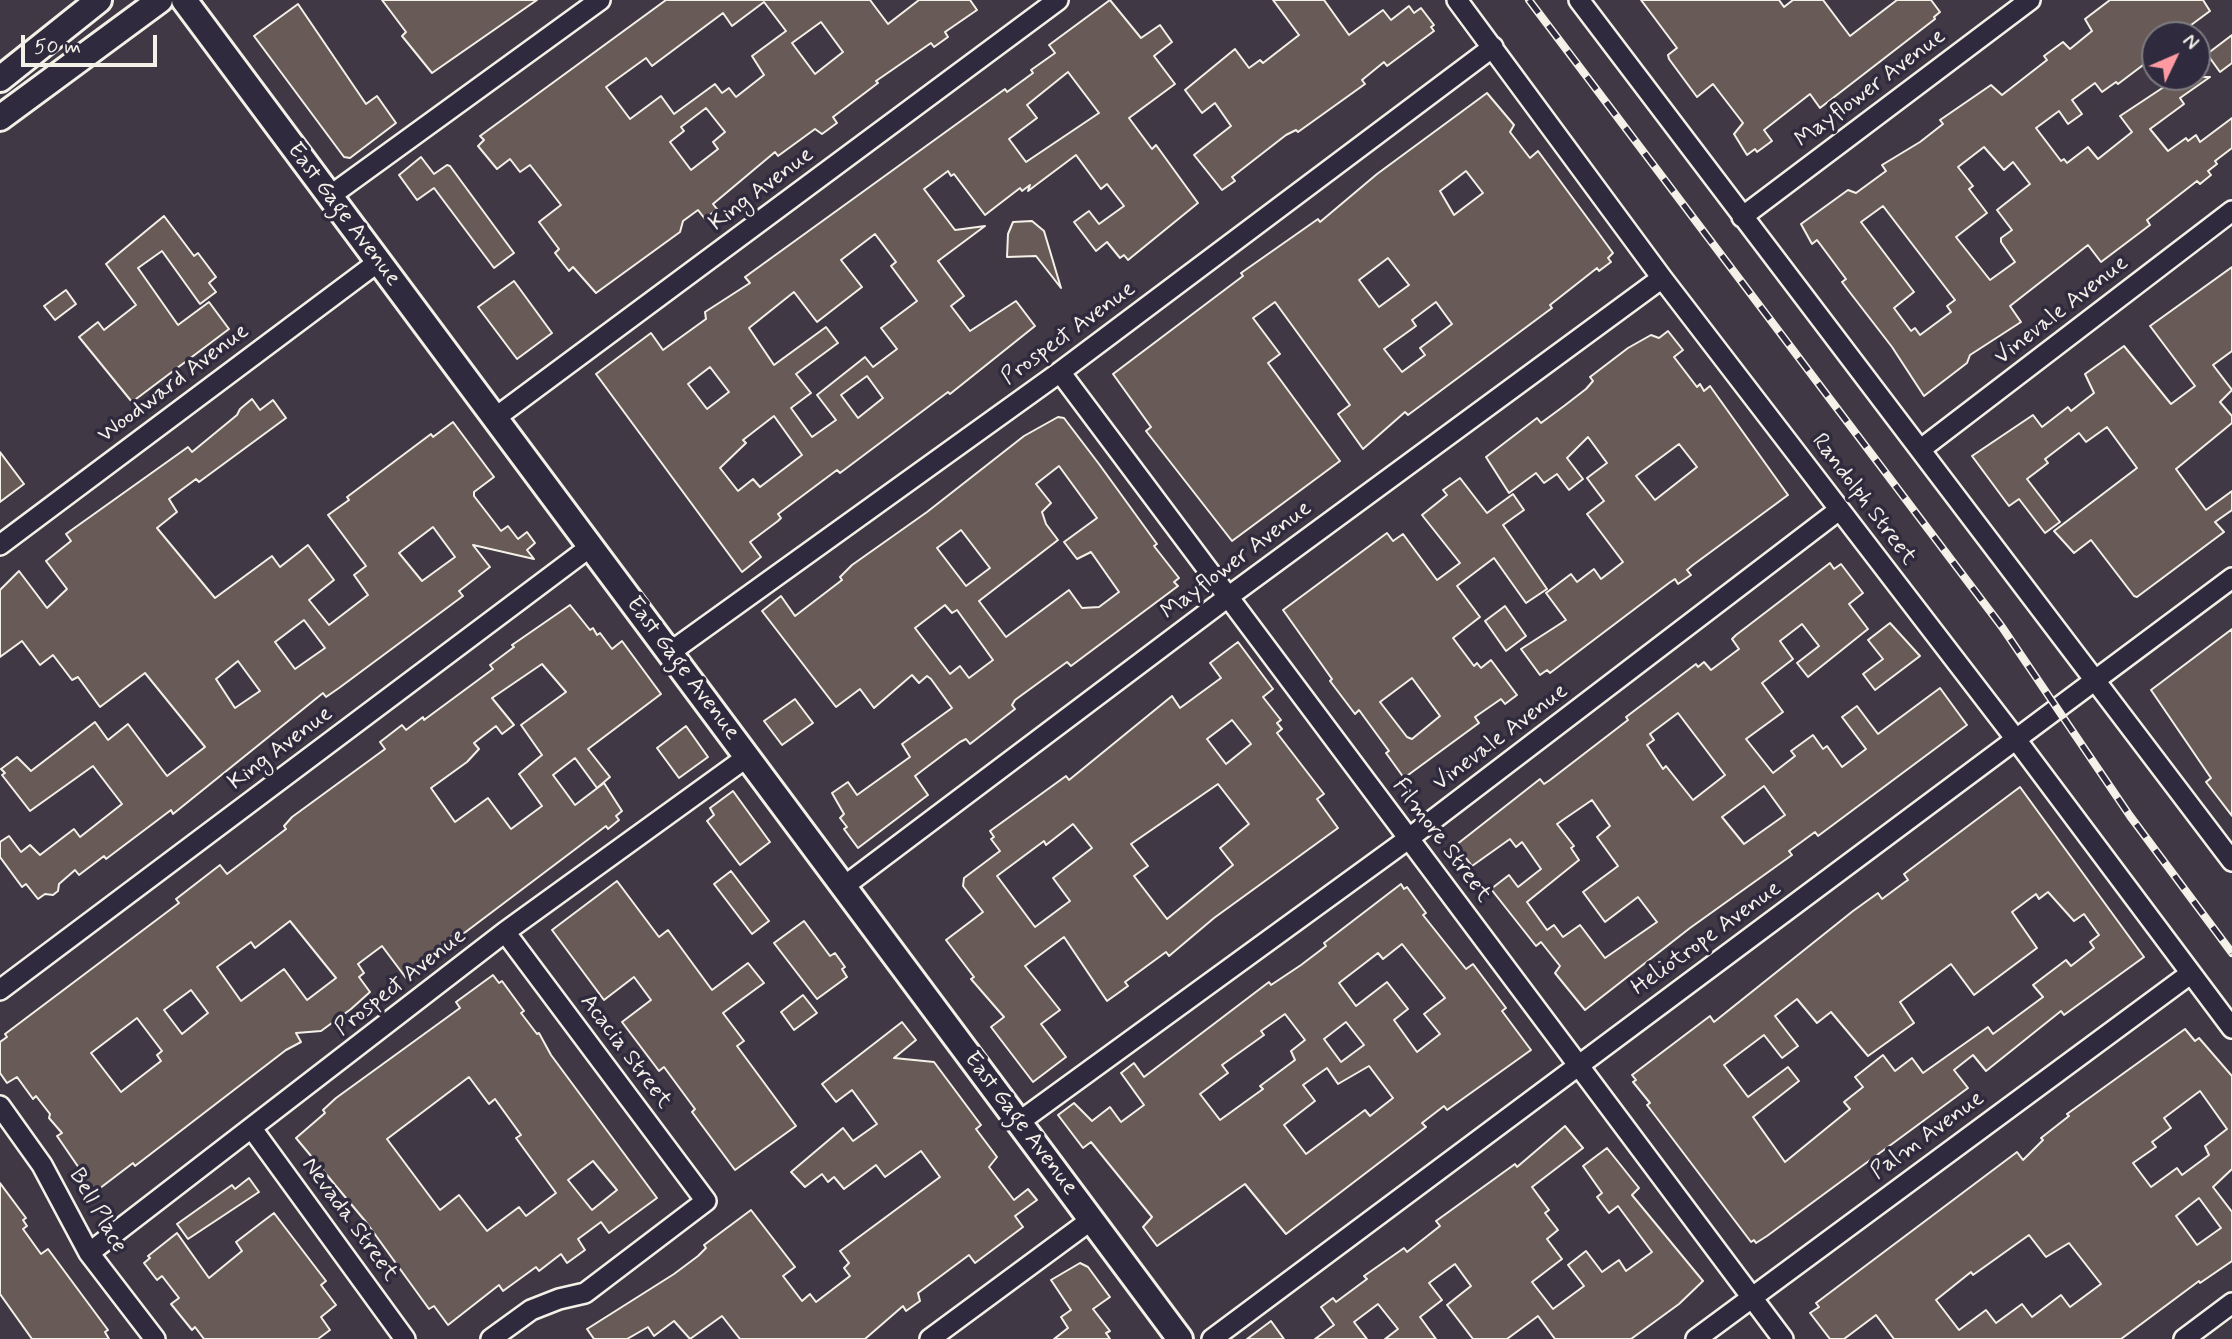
<!DOCTYPE html>
<html>
<head>
<meta charset="utf-8">
<style>
  body { margin:0 }
  #map { position:relative; width:2232px; height:1339px; overflow:hidden; background:#403945; font-family:Mynerve,sans-serif }
  canvas { display:block }
  .north { position:absolute; left:2141px; top:21px; width:70px; height:70px; box-sizing:border-box; background:#2f2a3d; border:2px solid #7e7a81; border-radius:50%; rotate:46deg; font-size:19px; font-weight:700; line-height:28px; text-align:center; color:#f4f1e8 }
  .north::after { content:''; display:block; margin:auto; width:24px; height:32px; background:#ff9aa2; clip-path:polygon(50% 0,100% 100%,50% 72%,0 100%) }
  .scale { position:absolute; left:21px; top:35px; width:136px; height:32px; box-sizing:border-box; border:4px solid #f4f1e8; border-top:0; padding-left:9px; font-size:21px; line-height:24px; white-space:nowrap; color:#f4f1e8; -webkit-text-stroke:5px #2f2a3d; paint-order:stroke }
</style>
</head>
<body>
<div id="map">
<canvas width="2232" height="1339"></canvas>
<div class="north">N</div>
<div class="scale">50 m</div>
</div>
<script>
const ctx = document.querySelector('canvas').getContext('2d');
ctx.lineJoin = 'round';
function fill(path, color) {
  ctx.fillStyle = color;
  ctx.fill(path, 'evenodd');
}
function stroke(path, color, width, dash) {
  ctx.strokeStyle = color;
  ctx.lineWidth = width;
  ctx.lineCap = dash ? 'butt' : 'round';
  ctx.setLineDash(dash || []);
  ctx.stroke(path);
}
function drawText(font, color, halo, rows, align = 'center') {
  ctx.font = font + ' Mynerve,sans-serif';
  ctx.lineWidth = 7;
  ctx.setLineDash([]);
  ctx.textBaseline = 'middle';
  ctx.strokeStyle = halo;
  ctx.fillStyle = color;
  for (const [text, x, y, turn = 0] of rows) {
    ctx.save();
    ctx.translate(x, y);
    ctx.rotate((+turn || 0) * Math.PI / 180);
    ctx.textAlign = isNaN(turn) ? turn : align;
    if (halo) ctx.strokeText(text, 0, 0);
    ctx.fillText(text, 0, 0);
    ctx.restore();
  }
}
const building = new Path2D(`
  M382,0H537L432,73L402,36L406,32Z
  M666,0H870L888,24L919,0H970L977,10L945,32L948,37L934,47L931,43L876,81L878,83L833,117L837,123L822,134L815,129L778,156L775,152L713,204L717,209L705,219L698,210L683,221L680,232L596,293L573,267L569,271L555,253L559,249L539,222L561,205L530,165L520,172L510,159L497,169L478,146L484,140L480,136ZM764,2L786,31L752,56L764,75L736,97L729,88L722,93L715,84L674,114L661,96L630,119L606,87L646,58L652,66L723,13L732,26ZM821,22L843,52L815,74L792,43ZM706,108L725,132L713,142L718,149L691,170L670,142L684,131L681,127Z
  M1110,0L1141,38L1160,25L1172,42L1154,56L1175,84L1129,118L1152,149L1156,145L1198,203L1128,260L1124,255L1120,258L1107,242L1096,251L1074,222L1089,211L1099,224L1124,206L1107,184L1101,189L1076,155L1028,191L1030,185L1022,191L1020,188L985,215L954,174L951,176L948,171L924,189L955,230L985,226L938,261L964,296L951,306L970,331L1016,301L1035,326L950,394L948,392L840,473L837,470L778,514L781,518L778,521L750,542L761,557L742,572L596,374L651,333L663,350L706,319L705,312L750,283L745,277L1005,89L1007,92L1033,73L1031,70L1055,53L1049,45ZM1068,72L1099,113L1026,162L1009,139L1037,118L1027,105ZM875,234L896,262L891,266L917,301L881,328L897,349L873,367L865,357L817,395L836,420L812,437L791,408L811,393L796,374L838,343L826,327L774,365L749,328L794,292L817,322L862,287L841,260ZM710,367L729,392L707,409L688,384ZM867,376L883,398L858,418L841,395ZM774,416L802,455L760,487L753,479L738,491L720,468L746,443L743,440Z
  M1273,0H1324L1349,35L1383,10L1391,20L1409,6L1414,13L1421,8L1434,25L1431,27L1434,31L1387,66L1384,62L1362,80L1365,84L1298,132L1296,130L1286,135L1232,177L1235,181L1222,190L1194,155L1231,126L1215,103L1202,113L1185,90L1235,49L1249,68L1260,60L1263,63L1299,35Z
  M1641,0H1779L1784,7L1793,0H1823L1850,36L1897,0H1931L1940,12L1934,17L1935,19L1820,108L1810,94L1764,130L1772,141L1757,152L1755,149L1747,155L1734,134L1743,123L1713,84L1697,97L1669,59L1668,55L1677,48Z
  M2110,0H2203L2210,11L2187,28L2184,24L2170,35H2155V56L2118,84L2116,82L2102,92L2095,83L2072,100L2082,114L2068,124L2059,111L2036,128L2061,161L2064,159L2067,163L2088,147L2098,159L2132,132L2120,116L2179,77H2210L2180,98L2184,104L2150,129L2168,151L2186,138L2188,141L2196,135L2200,142L2232,118V148L2215,161L2217,164L2208,171L2211,175L2200,184L2197,181L2147,220L2150,225L2101,262L2088,245L2010,306L2021,322L1970,355L1967,363L1924,396L1892,347L1848,290L1842,282L1846,279L1817,240L1812,244L1801,224L1848,190L1856,193L1886,171L1882,165L1920,142L1943,124L1940,120L1991,85L2002,95L2047,60L2044,56L2063,42L2070,49L2092,31L2085,19ZM1984,147L2004,170L2013,162L2030,184L1997,210L2012,230L2001,238V242L2015,262L1990,280L1956,237L1987,213L1969,189L1973,186L1958,167ZM1883,206L1955,300L1947,306L1951,312L1920,335L1915,328L1911,331L1894,308L1914,292L1861,222Z
  M298,4L366,104L377,96L396,123L350,158L344,157L254,36Z
  M2232,35V63L2220,72L2207,54Z
  M1487,93L1514,125L1510,132L1530,158L1538,151L1597,231L1613,253L1608,258L1611,262L1599,271L1597,268L1550,305L1552,308L1408,415L1405,412L1363,449L1338,414L1350,405L1275,302L1253,318L1280,354L1268,363L1340,461L1232,541L1146,431L1151,427L1113,374L1243,276L1241,273L1318,219L1320,222L1377,174ZM1466,171L1483,193L1454,215L1440,191ZM1388,258L1409,285L1379,307L1359,280ZM1436,302L1452,324L1420,348L1425,355L1402,372L1384,349L1416,326L1412,320Z
  M421,157L434,174L447,165L450,166L514,253L494,268L434,188L417,200L399,175Z
  M164,216L194,256L198,253L216,277L209,283L216,292L200,304L162,251L138,268L178,325L209,302L229,329L132,402L79,337L98,322L104,330L136,305L106,264Z
  M1032,221L1044,231L1061,288L1036,256L1007,257L1008,234L1013,222Z
  M2232,267V351L2213,365L2232,390L2220,402L2232,416V423L2176,469L2206,510L2232,491V510L2215,522L2224,532L2137,597L2134,596L2091,540L2074,553L2054,531L2137,468L2107,427L2086,442L2079,433L2045,459L2048,463L2027,479L2060,522L2045,533L2019,499L2009,506L1972,456L2033,415L2042,427L2068,407L2071,411L2094,393L2085,374L2124,346L2171,404L2195,386L2150,326Z
  M514,281L552,333L517,359L478,307Z
  M66,290L76,304L55,320L44,306Z
  M1668,331L1683,350L1674,357L1697,387L1700,384L1704,391L1710,386L1788,495L1693,565L1687,570L1691,575L1678,584L1675,579L1669,583L1550,673L1547,670L1540,675L1521,649L1566,620L1546,593L1571,574L1577,582L1594,569L1601,579L1623,562L1587,514L1604,501L1587,478L1607,463L1588,437L1567,458L1583,479L1569,490L1557,474L1544,483L1536,473L1509,493L1486,457L1537,418L1541,423L1564,406L1586,389L1593,381L1590,377L1628,348L1651,335L1659,338ZM1679,444L1697,467L1655,500L1636,476Z
  M252,399L260,410L273,400L286,418L199,482L196,479L169,499L177,512L157,528L215,598L272,556L280,567L308,545L334,580L309,600L329,625L368,595L354,575L366,566L328,515L349,500L347,497L431,434L433,437L453,422L494,477L474,492V496L501,531L508,526L518,539L527,532L535,543L527,550L534,559L473,545L490,567L459,591L463,596L339,688L326,697L323,693L173,814L171,810L106,859L104,856L79,875L75,870L59,884L58,891L53,895L45,894L38,899L26,884L22,887L0,857V842L9,836L21,852L30,845L40,855L74,829L80,837L122,804L93,766L30,811L2,775L5,773L1,769L17,757L31,771L95,722L108,740L128,724L167,776L205,747L145,673L100,707L78,677L72,680L53,655L40,665L22,641L0,657V590L19,571L47,608L67,589L46,561L71,541L66,534L188,447L192,452L237,415L240,409ZM433,527L455,557L422,581L399,553ZM304,620L325,648L295,669L275,642ZM238,661L260,691L235,708L216,679Z
  M1058,417L1064,418L1099,464L1157,544L1154,546L1179,578L1174,582L1178,586L1071,666L1067,662L1015,700L1012,705L1015,709L970,744L966,739L960,742L915,776L928,795L858,848L844,829L847,827L840,818L844,814L832,793L848,782L857,795L910,757L902,744L952,708L931,679L927,676L919,683L912,675L874,708L860,689L836,707L762,611L781,596L795,616L842,580L840,577L852,565L927,512L1024,436ZM1059,466L1097,518L1064,542L1077,559L1091,552L1119,592L1099,607L1082,608L1069,590L1006,637L979,601L1058,540L1046,524L1042,512L1051,503L1036,484ZM961,530L990,568L966,586L937,548ZM945,605L952,613L957,610L993,660L969,678L960,666L950,674L915,628Z
  M0,452L24,484L0,502Z
  M1460,478L1487,513L1513,494L1524,510L1503,525L1547,589L1526,603L1494,558L1457,586L1480,617L1453,638L1474,666L1477,663L1481,668L1491,660L1517,695L1505,704L1501,699L1475,717L1479,723L1404,778L1386,753L1389,751L1359,710L1355,714L1330,681L1332,679L1283,610L1387,533L1393,541L1403,534L1437,580L1460,563L1422,515L1447,495L1443,490ZM1412,678L1440,716L1412,739L1407,737L1380,702Z
  M1830,563L1834,569L1841,564L1863,593L1849,604L1868,629L1808,677L1797,663L1819,646L1802,624L1780,641L1793,659L1762,683L1783,712L1746,739L1773,773L1795,756L1791,751L1813,735L1823,749L1827,746L1842,767L1866,749L1842,717L1857,706L1878,734L1940,688L1967,725L1818,836L1815,832L1789,851L1792,855L1690,928L1585,1010L1555,973L1560,966L1541,942L1536,946L1491,889L1509,875L1518,887L1541,869L1522,842L1516,847L1510,839L1472,866L1456,845L1540,779L1544,784L1550,780L1628,720L1626,717L1696,664L1698,667L1704,662L1711,670L1739,649L1732,639L1736,635ZM1678,713L1725,775L1693,800L1666,766L1663,769L1647,745L1654,740L1650,734ZM1764,786L1785,815L1744,844L1722,817ZM1592,800L1610,826L1597,837L1618,866L1583,892L1605,922L1638,897L1657,922L1605,958L1580,925L1563,937L1554,925L1547,930L1527,902L1579,860L1571,848L1574,846L1557,824Z
  M570,605L590,630L593,628L597,635L600,633L612,649L622,641L661,694L588,749L610,777L597,788L575,758L553,775L575,805L604,783L622,811L616,816L619,820L608,829L606,826L455,940L452,936L423,958L426,962L406,978L382,946L358,964L364,973L359,977L370,992L351,1009L321,1031L296,1033L301,1042L286,1050L135,1166L133,1163L91,1195L88,1191L85,1194L71,1174L79,1168L57,1136L62,1133L49,1118L50,1114L36,1096L33,1099L17,1077L7,1083L0,1073V1042L7,1037L5,1034L179,903L176,899L220,865L227,874L286,829L284,826L292,817L385,749L380,742L402,725L406,730L423,717L424,720L493,669L490,665L514,647L512,645ZM542,664L566,692L521,725L542,755L519,774L542,806L511,829L488,798L455,822L431,788L467,762L479,749L474,743L496,726L502,734L514,725L492,698ZM290,921L336,978L307,1000L284,969L241,1001L217,967L251,942L255,948ZM191,990L208,1013L182,1034L164,1010ZM137,1018L162,1051L157,1055L161,1061L121,1092L91,1053Z
  M1505,606L1526,636L1506,651L1485,621Z
  M1890,623L1920,656L1875,690L1863,674L1883,659L1868,640Z
  M2232,629V816L2206,782L2211,778L2151,690Z
  M1238,642L1273,689L1263,697L1281,720L1277,723L1282,729L1277,733L1324,794L1317,799L1338,828L1214,918L1169,956L1166,952L1125,982L1128,986L1107,1001L1064,937L1025,966L1060,1010L1041,1024L1066,1057L1033,1082L991,1027L1004,1017L971,979L974,977L946,940L983,912L963,886L964,878L1000,851L991,839L994,837L990,831L1066,776L1069,780L1172,696L1180,708L1221,678L1210,663ZM1232,720L1251,744L1226,764L1207,739ZM1218,784L1249,824L1220,848L1233,865L1167,919L1134,876L1148,866L1131,844ZM1073,824L1092,848L1053,878L1070,901L1035,927L997,876L1044,841L1046,845Z
  M795,699L813,723L782,745L764,721Z
  M686,726L708,757L679,778L657,748Z
  M2020,787L2144,957L2064,1015L2061,1011L1986,1071L1973,1055L1954,1070L1968,1088L1767,1236L1756,1243L1754,1240L1751,1242L1647,1105L1650,1103L1633,1082L1636,1080L1632,1075L1710,1016L1714,1022L1853,911L1878,893L1882,899L1905,882L1908,880L1904,874ZM2048,892L2074,921L2084,914L2099,935L2090,942L2094,948L2071,966L2066,960L2033,985L2043,997L1993,1034L1988,1027L1923,1073L1912,1058L1895,1071L1883,1055L1855,1077L1863,1087L1844,1102L1850,1109L1785,1162L1753,1117L1799,1081L1788,1067L1748,1097L1724,1065L1764,1035L1782,1058L1798,1046L1775,1016L1797,999L1817,1023L1831,1012L1868,1056L1914,1023L1900,1002L1951,964L1974,995L2037,948L2012,912L2036,894L2039,899Z
  M733,791L770,842L740,865L707,821L714,815L710,808Z
  M731,871L769,921L752,934L714,884Z
  M617,881L659,937L668,930L712,990L748,963L764,983L723,1013L744,1041L737,1046L796,1126L735,1170L692,1112L695,1109L664,1067L659,1071L622,1022L651,1000L634,977L604,1000L552,930Z
  M1401,884L1404,889L1407,887L1426,913L1423,915L1466,969L1473,964L1506,1008L1502,1011L1531,1050L1447,1110L1444,1106L1422,1123L1426,1127L1286,1234L1245,1184L1157,1246L1143,1227L1152,1217L1091,1142L1083,1148L1058,1115L1074,1103L1092,1121L1110,1107L1121,1122L1144,1105L1121,1073L1134,1063L1144,1077L1269,982L1271,985L1301,965L1326,946L1324,943ZM1402,944L1445,998L1424,1014L1440,1034L1417,1052L1394,1020L1408,1009L1387,982L1356,1006L1339,983L1378,953L1383,959ZM1285,1014L1305,1040L1291,1051L1295,1060L1260,1086L1263,1089L1220,1120L1200,1094L1228,1073L1222,1065L1264,1035L1261,1031ZM1346,1022L1364,1045L1341,1062L1324,1039ZM1369,1066L1393,1098L1370,1116L1365,1110L1306,1154L1284,1125L1315,1101L1303,1085L1327,1068L1338,1084Z
  M804,921L830,956L835,953L845,967L842,969L847,977L817,999L774,943Z
  M493,975L499,983L502,981L524,1011L521,1013L537,1034L539,1033L551,1055L657,1198L609,1233L601,1222L578,1239L585,1250L567,1263L561,1254L539,1271L536,1267L503,1291L499,1285L448,1325L434,1306L429,1309L366,1222L296,1138L325,1113L323,1110L336,1098L460,1008L456,1002ZM469,1077L489,1104L495,1099L521,1135L516,1138L556,1193L526,1216L519,1207L487,1231L459,1195L440,1210L387,1139ZM593,1161L617,1190L592,1210L568,1180Z
  M803,995L817,1013L794,1030L781,1012Z
  M902,1022L916,1040L894,1058L934,1062L981,1125L976,1129L997,1157L989,1167L1014,1200L1028,1189L1037,1200L1015,1216L1023,1227L975,1263L969,1255L918,1293L920,1301L906,1311L903,1306L865,1339H740L722,1316L690,1339L674,1321L654,1336L648,1327L627,1339H594L587,1329L674,1274L698,1256L706,1248L704,1245L751,1210L795,1267L783,1276L802,1301L810,1294L816,1302L850,1276L844,1268L849,1263L840,1251L940,1177L921,1151L885,1177L876,1165L844,1189L834,1177L828,1182L822,1174L805,1187L791,1172L843,1128L853,1141L877,1124L852,1090L836,1102L822,1084Z
  M2185,1029L2195,1041L2199,1038L2232,1076V1169L2213,1187L2232,1212V1261L2200,1283L2199,1281L2121,1339H1894L1876,1315L1844,1339H1830L1810,1313L1819,1307L1816,1303L2017,1152L2023,1160L2043,1140L2041,1138L2069,1116L2067,1114ZM2200,1091L2227,1129L2205,1146L2209,1155L2182,1175L2177,1168L2151,1187L2133,1163L2156,1147L2152,1142L2171,1128L2164,1118ZM2199,1198L2221,1228L2197,1245L2176,1216ZM2029,1235L2046,1257L2069,1243L2101,1284L2070,1307L2061,1295L2032,1317L2022,1304L1996,1323L1986,1310L1959,1330L1936,1300L1971,1272L1973,1275Z
  M1565,1126L1583,1148L1532,1187L1549,1210L1545,1213L1558,1230L1547,1239L1562,1259L1532,1282L1553,1309L1584,1286L1568,1265L1586,1251L1602,1272L1619,1260L1626,1271L1652,1252L1618,1206L1609,1213L1597,1197L1602,1193L1583,1166L1607,1148L1639,1188L1632,1195L1703,1281L1679,1304L1631,1339H1555L1538,1316L1507,1339H1473L1447,1305L1471,1286L1455,1264L1429,1283L1442,1300L1420,1317L1436,1339H1385L1398,1329L1378,1304L1354,1322L1367,1339H1315L1334,1325L1321,1307L1333,1298L1336,1302L1367,1279L1364,1276L1404,1248L1407,1252L1440,1226L1436,1221L1515,1164L1517,1167Z
  M249,1178L259,1192L188,1239L177,1224L232,1185L235,1189Z
  M0,1183L26,1218L23,1220L27,1226L23,1229L41,1254L48,1249L108,1330L105,1332L109,1339H32L0,1294Z
  M274,1213L326,1281L321,1285L336,1305L321,1317L330,1330L318,1339H204L195,1327L192,1330L171,1304L179,1298L162,1276L157,1280L144,1263L150,1258L148,1256L177,1233L209,1278L242,1251L236,1242Z
  M1080,1263L1088,1267L1110,1297L1093,1309L1110,1331L1106,1333L1110,1339H1054L1068,1328L1061,1317L1071,1310L1051,1280Z
  M1271,1321L1284,1339H1247Z`);
fill(building, '#685b57');
stroke(building, '#f4f1e8', 2);
const minor = new Path2D(`
  M1457,0L1662,278L2015,738L2232,1028
  M1579,0L2232,861
  M330,196L600,0
  M1742,217L2030,0
  M1060,372L1783,1339
  M495,418L1058,0
  M1921,449L2232,211
  M0,545L378,262
  M669,653L1060,372L1493,47
  M843,887L1228,597L1662,278
  M0,990L590,547
  M0,1106L42,1165L89,1253L155,1339
  M1019,1122L1408,839L1839,510
  M253,1130L405,1339
  M89,1253L505,932L747,757
  M491,1339L531,1310L559,1299L585,1293L706,1201L505,932
  M930,1339L1091,1220
  M1212,1339L2232,578
  M1696,1339L2190,974
  M2184,1339L2232,1303`);
const major = new Path2D(`
  M184,0L1180,1339
  M0,79L99,0
  M0,118L160,0`);
stroke(minor, '#f4f1e8', 24);
stroke(major, '#f4f1e8', 30);
stroke(minor, '#2f2a3d', 19);
stroke(major, '#2f2a3d', 24);
const rail = new Path2D(`
  M1529,0L2002,627L2130,816L2232,953`);
stroke(rail, '#f4f1e8', 8);
stroke(rail, '#2f2a3d', 5, [16]);
drawText('23px', '#f4f1e8', '#2f2a3d', [
  ["Mayflower Avenue",1871,89,-37],
  ["King Avenue",762,190,-37],
  ["East Gage Avenue",343,215,53],
  ["Vinevale Avenue",2062,311,-38],
  ["Prospect Avenue",1069,334,-36],
  ["Woodward Avenue",174,384,-37],
  ["Randolph Street",1863,500,53],
  ["Mayflower Avenue",1237,561,-37],
  ["East Gage Avenue",682,669,53],
  ["Vinevale Avenue",1501,738,-37],
  ["King Avenue",281,749,-37],
  ["Filmore Street",1441,841,53],
  ["Heliotrope Avenue",1707,939,-36],
  ["Prospect Avenue",401,983,-38],
  ["Acacia Street",625,1052,53],
  ["East Gage Avenue",1020,1124,53],
  ["Palm Avenue",1928,1136,-36],
  ["Bell Place",97,1211,60],
  ["Nevada Street",349,1220,54]
]);
</script>
</body>
</html>
